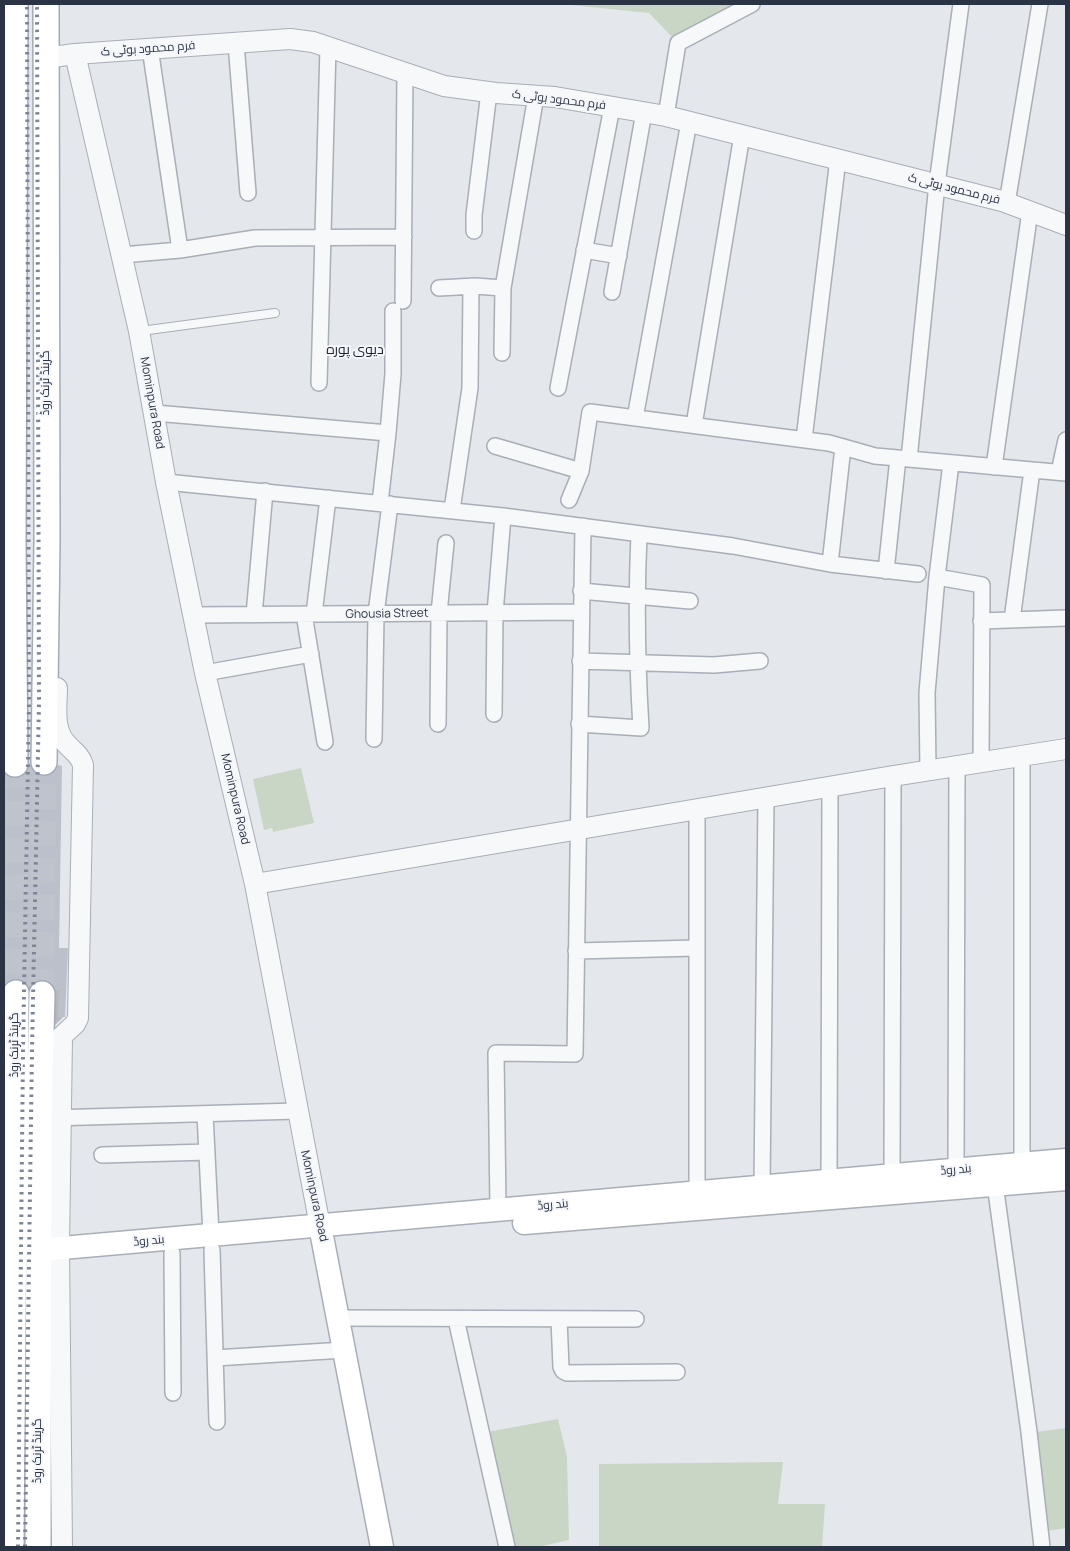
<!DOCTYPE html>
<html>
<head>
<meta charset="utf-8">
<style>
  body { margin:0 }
  #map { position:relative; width:1070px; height:1551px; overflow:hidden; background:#e4e7ec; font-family:Manrope,sans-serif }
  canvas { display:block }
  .frame { position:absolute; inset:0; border:5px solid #2b3445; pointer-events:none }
</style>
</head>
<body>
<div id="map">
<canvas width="1070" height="1551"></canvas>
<div class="frame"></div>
</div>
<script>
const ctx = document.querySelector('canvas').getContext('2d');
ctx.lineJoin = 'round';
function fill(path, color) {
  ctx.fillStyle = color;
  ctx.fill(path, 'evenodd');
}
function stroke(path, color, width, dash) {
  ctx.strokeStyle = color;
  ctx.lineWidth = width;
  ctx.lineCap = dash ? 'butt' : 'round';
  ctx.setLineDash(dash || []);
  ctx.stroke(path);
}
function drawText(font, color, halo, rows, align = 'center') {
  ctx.font = font + ' Manrope,Cairo,sans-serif';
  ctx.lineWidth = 4;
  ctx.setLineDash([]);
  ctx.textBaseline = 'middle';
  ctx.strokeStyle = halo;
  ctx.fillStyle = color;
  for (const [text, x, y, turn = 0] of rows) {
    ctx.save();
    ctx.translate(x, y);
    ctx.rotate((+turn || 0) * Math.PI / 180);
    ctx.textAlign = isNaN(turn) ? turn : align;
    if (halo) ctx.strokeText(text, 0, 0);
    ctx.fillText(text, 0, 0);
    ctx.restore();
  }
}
fill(new Path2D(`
  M561,4H748L678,43L649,13Z
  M301,768L314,823L273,832L272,828L264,830L253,779Z
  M558,1419L567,1457L569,1540L538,1547H507L482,1433Z
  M1066,1428V1528L1047,1531L1036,1432Z
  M783,1462L778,1504H825L822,1547H599V1464Z`), '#c9d6c5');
fill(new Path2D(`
  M29,764L36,775L47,777L58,766V949L64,1016L52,1028L38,994L30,991L12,993L4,991V776L17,779L18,775Z`), '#0003');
fill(new Path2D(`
  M29,762L32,769L37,775L43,776L51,774L56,770L58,765L62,766L59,948H68L65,1017H58L59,990L56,991L54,987L49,982L43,980L36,981L29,988L24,981L16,979L9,981L4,986L5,773L8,777L15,778L22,777L28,771Z`), '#bbc0ca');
stroke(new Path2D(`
  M15,764L16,993
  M42,994L44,762`), '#bfc3cb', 25, [25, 12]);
const service = new Path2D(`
  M141,331L275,313`);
const minor = new Path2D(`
  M236,43L248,193
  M150,48L180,250
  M666,116L678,43L752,4
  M1007,203L1040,4
  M474,231V215L489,92
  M584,250L619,256
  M122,255L180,250L255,238L404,237
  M439,288L475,286L503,288
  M612,292L644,112
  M403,301L405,73
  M502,353L503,288L536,96
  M319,383L328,47
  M558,388L612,107
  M155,413L388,433L380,503
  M635,418L689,122
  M694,425L742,135
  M388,433L393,374V311
  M804,439L838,159
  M495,446L581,471
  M909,459L937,184L961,4
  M994,467L1030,211
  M1059,472L1066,440
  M166,482L503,516L733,546L830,564L918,574
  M569,500L581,471L590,412L829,443L875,456L1066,473
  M452,510L470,388L471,286
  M830,564L843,447
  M886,571L898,458
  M937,577L951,463
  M581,591L690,601
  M304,614L325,742
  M314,614L328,498
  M193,615L581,612
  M254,615L265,491
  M1012,620L1032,470
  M981,621L1066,618
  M580,661L714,665L760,661
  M205,673L311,654
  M494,714L495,613L503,516
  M438,724L439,613L446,543
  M579,724L641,728C637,663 636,599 639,534
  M374,739L376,614L390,504
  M928,770L927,693L937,577L982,585L981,762
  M576,951L697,948
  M205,1114L211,1235
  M51,1118L297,1111
  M102,1155L207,1152
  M1022,1164V755
  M956,1170L957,765
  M892,1176L893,776
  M829,1181L830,786
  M995,1184L1029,1432L1042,1547
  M762,1187L766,797
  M697,1193V809
  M498,1210L496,1053L575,1054L583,526
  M212,1250L217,1422
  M172,1253L173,1393
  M338,1318L636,1319
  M456,1319L507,1547
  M559,1319L561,1367L563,1371L567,1373L677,1372
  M215,1358L344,1350`);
const tertiary = new Path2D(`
  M75,54L139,331L166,482L205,673L255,884L320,1226
  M45,58L75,54L290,39L313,42L444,86L496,93L555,97L666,116L1002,201L1066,225
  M57,688C57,705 53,726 64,741C71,750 80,754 83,765L78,1018L75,1024L62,1036L59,1248L62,1547
  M255,884L893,776L1066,749`);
const secondary = new Path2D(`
  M524,1223L1066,1179
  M320,1226L382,1547
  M39,1250L1066,1160`);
const primary = new Path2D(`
  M15,4L13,538L15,764
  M44,762L47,541L46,4
  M11,1547L16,993
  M38,1547L39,1119L42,994`);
stroke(service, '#a9aeb7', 10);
stroke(minor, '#a9aeb7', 18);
stroke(tertiary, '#a9aeb7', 22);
stroke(secondary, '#a9aeb7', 25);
stroke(primary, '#a3abb8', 28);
stroke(service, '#f7f8fa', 8);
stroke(minor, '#f7f8fa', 15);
stroke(tertiary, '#f7f8fa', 20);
stroke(secondary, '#fff', 22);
stroke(primary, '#fff', 25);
stroke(new Path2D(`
  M18,1547L23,1050L29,703L27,4
  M25,1547L32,1050L39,702L37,4`), '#7d8696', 4, [2.5, 5]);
drawText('12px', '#2b3445', '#f4f6f9', [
  ["فرم محمود بوٹی ک",148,49,-4],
  ["فرم محمود بوٹی ک",559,100,7],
  ["فرم محمود بوٹی ک",954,189,14],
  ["گرینڈ ٹرنک روڈ",46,383,-90],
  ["Mominpura Road",152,403,80],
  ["Ghousia Street",387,614,-1],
  ["Mominpura Road",235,799,77],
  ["گرینڈ ٹرنک روڈ",15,1045,-90],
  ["بند روڈ",956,1170,-5],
  ["Mominpura Road",314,1196,78],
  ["بند روڈ",553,1205,-5],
  ["بند روڈ",149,1241,-5],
  ["گرینڈ ٹرنک روڈ",38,1451,-90]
]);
drawText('14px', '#1d2536', '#f4f6f9', [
  ["دیوی پورہ",355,350]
]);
</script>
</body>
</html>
